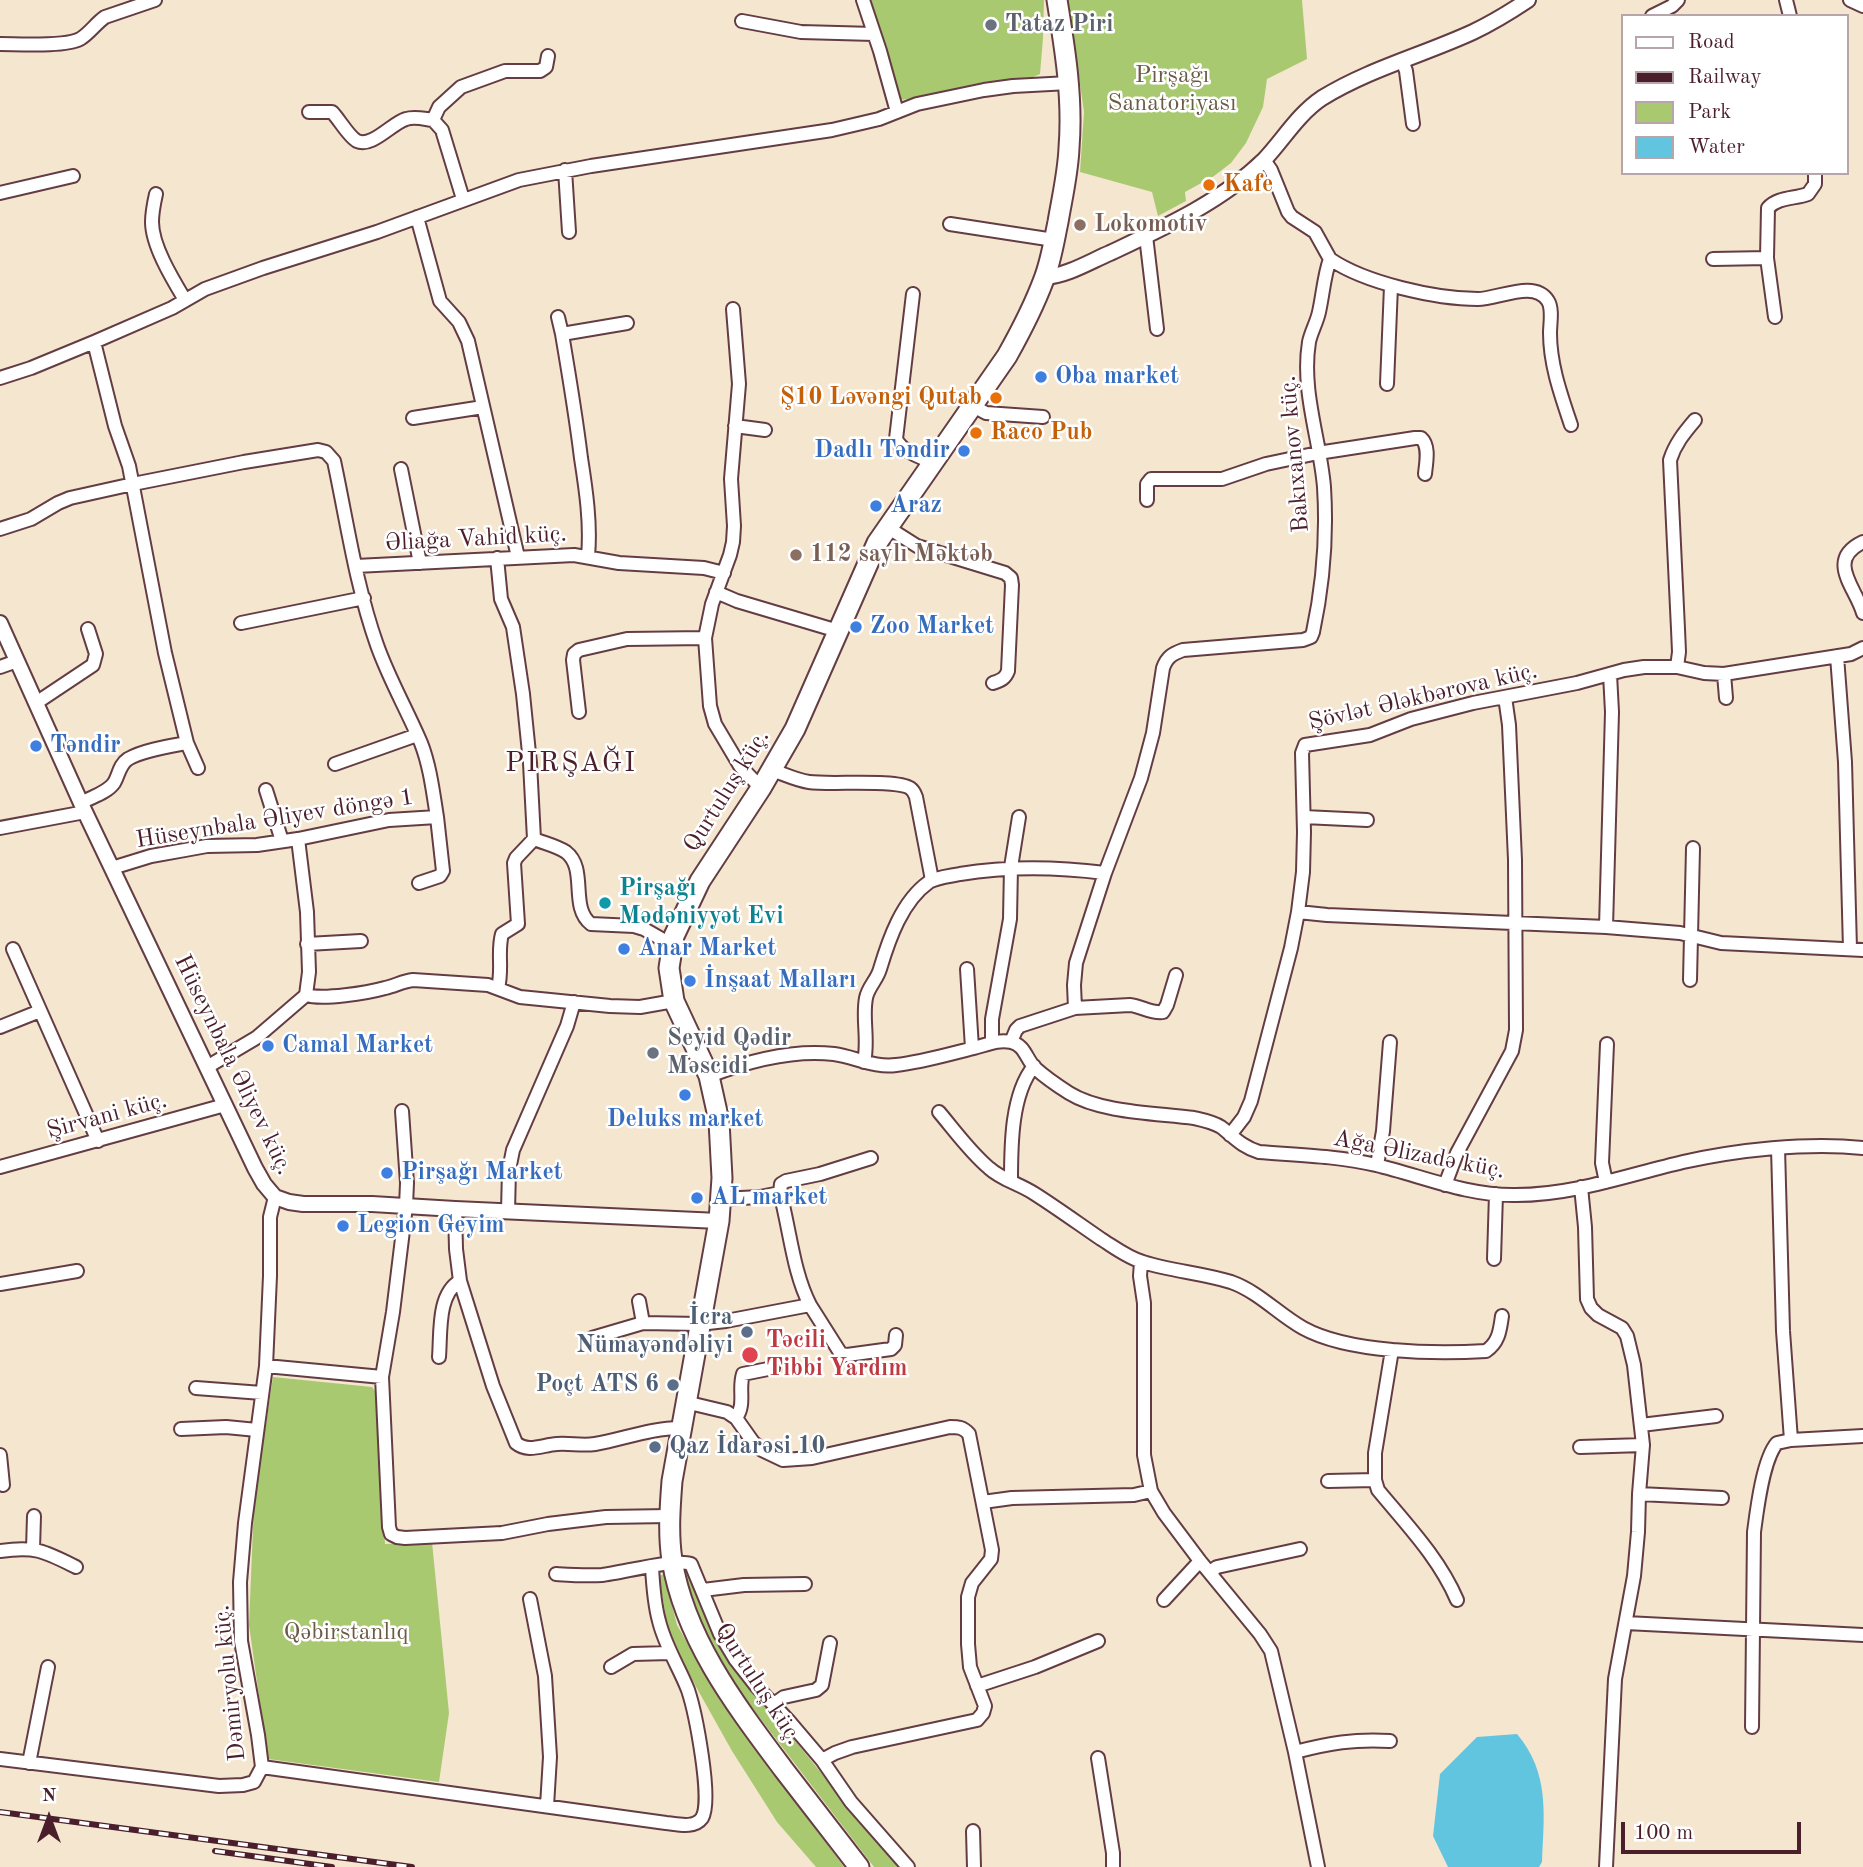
<!DOCTYPE html>
<html>
<head>
<meta charset="utf-8">
<style>
  body { margin:0 }
  #map { position:relative; width:1863px; height:1867px; overflow:hidden; background:#f5e6d0; font-family:"Old Standard TT",serif }
  canvas { display:block }
  .legend { position:absolute; left:1621px; top:14px; width:228px; height:161px; box-sizing:border-box; background:#fff; border:2px solid #b7a5aa; margin:0; padding:9px 12px; list-style:none; font-size:21px; color:#4a1f2b }
  .legend li { display:flex; align-items:center; gap:14px; height:35px }
  .legend b { width:35px; border:2px solid #b7a5aa }
  .north { position:absolute; left:14px; top:1783px; width:70px; height:70px; -webkit-text-stroke:5px #fff; paint-order:stroke; rotate:0deg; font-size:19px; font-weight:700; line-height:28px; text-align:center; color:#4a1f2b }
  .north::after { content:''; display:block; margin:auto; width:24px; height:32px; background:#4a1f2b; clip-path:polygon(50% 0,100% 100%,50% 72%,0 100%) }
  .scale { position:absolute; left:1621px; top:1822px; width:180px; height:32px; box-sizing:border-box; border:4px solid #4a1f2b; border-top:0; padding-left:9px; font-size:21px; line-height:24px; white-space:nowrap; color:#4a1f2b; -webkit-text-stroke:5px #fff; paint-order:stroke }
</style>
</head>
<body>
<div id="map">
<canvas width="1863" height="1867"></canvas>
<ul class="legend">
<li><b style="height:9px;background:#fff"></b>Road</li>
<li><b style="height:9px;background:#4a1f2b"></b>Railway</li>
<li><b style="height:19px;background:#a9c971"></b>Park</li>
<li><b style="height:19px;background:#62c5e0"></b>Water</li>
</ul>
<div class="north">N</div>
<div class="scale">100 m</div>
</div>
<script>
const ctx = document.querySelector('canvas').getContext('2d');
ctx.lineJoin = 'round';
function fill(path, color) {
  ctx.fillStyle = color;
  ctx.fill(path, 'evenodd');
}
function stroke(path, color, width, dash) {
  ctx.strokeStyle = color;
  ctx.lineWidth = width;
  ctx.lineCap = dash ? 'butt' : 'round';
  ctx.setLineDash(dash || []);
  ctx.stroke(path);
}
function drawText(font, color, halo, rows, align = 'center') {
  ctx.font = font + ' "Old Standard TT",serif';
  ctx.lineWidth = 5;
  ctx.setLineDash([]);
  ctx.textBaseline = 'middle';
  ctx.strokeStyle = halo;
  ctx.fillStyle = color;
  for (const [text, x, y, turn = 0] of rows) {
    ctx.save();
    ctx.translate(x, y);
    ctx.rotate((+turn || 0) * Math.PI / 180);
    ctx.textAlign = isNaN(turn) ? turn : align;
    if (halo) ctx.strokeText(text, 0, 0);
    ctx.fillText(text, 0, 0);
    ctx.restore();
  }
}
fill(new Path2D(`
  M868,0H1044L1043,38L1040,74L1031,78L901,100Z
  M1068,0H1302L1307,59L1267,79L1263,107L1246,143L1231,163L1214,176L1185,192L1186,201L1158,216L1152,192L1080,172L1084,112Z
  M273,1377L372,1387L378,1395L385,1544L432,1542L449,1713L439,1782L268,1759L249,1625L254,1503Z
  M683,1570H690L746,1680L856,1816L902,1867H874L740,1692L713,1647L699,1618Z
  M664,1574L677,1625L721,1702L844,1867H816L777,1822L732,1751L676,1651L667,1624L659,1576Z`), '#a9c971');
fill(new Path2D(`
  M1517,1734C1550,1773 1544,1815 1542,1862L1539,1867H1448L1433,1836L1440,1774L1477,1737Z`), '#62c5e0');
const minor = new Path2D(`
  M863,0L880,51L897,112
  M1786,0L1790,16
  M1850,0L1863,6
  M1652,16L1672,6L1678,0
  M742,21L801,32L874,34
  M0,44C18,44 65,47 80,39C90,33 96,23 105,17L155,0
  M1402,60L1406,71L1413,124
  M309,112H332C339,119 349,137 357,141C372,148 392,123 406,119C415,116 424,119 433,120L442,130L463,199
  M433,120L439,107L461,87L505,71H540L546,67L548,56
  M565,170L569,232
  M0,193L73,176
  M156,194C154,203 152,213 152,222C152,246 173,280 185,300
  M417,217L440,301L459,322L468,341L518,557
  M950,224L1054,240
  M1146,236L1157,329
  M1330,259C1365,283 1436,299 1478,299C1498,299 1535,279 1548,301C1553,309 1550,324 1550,333C1550,365 1561,395 1571,425
  M1713,259L1767,258
  M913,294L896,439C902,452 921,457 934,463
  M733,309L739,384L731,479L734,526L733,542L730,555L712,604L705,638L710,706L715,724L740,766L761,788
  M558,317L562,334
  M1775,317L1767,258L1768,208C1778,197 1794,199 1808,194L1815,184V173
  M0,378L31,368L94,342L172,308L205,289L263,268L377,232L519,180L591,166L832,130L879,119L917,104L984,90L1013,86L1069,83
  M1387,384L1391,286
  M973,406L986,413L1043,417
  M413,418L483,407
  M735,426L765,430
  M401,469L420,563
  M1147,500V484L1151,479H1222L1266,464L1318,453L1415,438H1421C1430,446 1426,463 1425,474
  M887,527L917,546L1005,573L1011,578L1012,585L1008,671C1005,679 1001,680 993,683
  M0,529L31,519L58,503L70,498L133,484L244,462L318,450L326,452L334,461C347,522 356,586 377,645C389,679 407,710 421,743C430,766 433,792 437,817L389,820L298,839L257,845L207,846L185,850L151,856L112,868
  M1863,542C1825,560 1856,588 1863,613
  M588,556C591,524 586,490 581,458C576,417 569,375 562,334L627,323
  M497,558L501,599L513,627L523,694L530,763L534,839L516,858L514,863L518,924L502,934C497,952 503,969 498,988
  M356,566L574,555L619,563L704,568L724,573
  M716,592L737,601L838,631
  M241,623L364,598
  M1837,656L1845,762L1850,949
  M0,667L17,661
  M1677,667L1679,652L1678,629L1670,460C1675,444 1684,433 1695,420
  M1724,674L1726,698
  M36,703L93,665L96,654L88,629
  M579,712L573,660L574,654L579,650L627,639L705,638
  M187,743L198,768
  M335,764L417,735
  M772,770C784,774 796,780 809,782C830,785 896,779 910,788C914,791 914,792 916,797L932,880
  M266,790L282,841
  M81,803C91,797 107,793 114,783C119,775 119,765 128,759C143,750 170,746 187,743L165,653L129,466L115,426L94,342
  M1304,817L1367,820
  M0,828L85,812
  M298,839L307,912L309,972L306,995
  M534,839C544,843 557,846 566,852C588,869 569,907 591,924L634,926L644,929L672,945
  M419,883L440,876L443,871L437,817
  M1298,912L1327,915L1606,927L1680,933L1721,943L1863,950
  M1606,927L1612,712L1610,674
  M307,944L361,941
  M13,949L98,1141
  M967,969L972,1048
  M1690,980L1693,848
  M1075,1008L1074,985L1076,963L1105,873L1141,778L1153,733L1163,668C1167,657 1172,654 1183,650L1303,640L1311,637L1313,632C1323,585 1327,534 1324,487C1320,439 1301,391 1309,342C1311,332 1317,322 1319,312C1323,294 1324,276 1330,259L1315,232L1292,217L1288,212L1271,170L1264,160
  M0,1027L40,1011
  M992,1042V1019L1010,919L1011,867L1019,817
  M1011,1042L1016,1030L1020,1026L1075,1008L1130,1005C1141,1006 1152,1014 1163,1012L1167,1005L1176,975
  M864,1062C869,1040 862,1019 866,998C868,987 877,980 880,969C889,939 902,901 929,882C937,877 951,876 960,874C1008,866 1057,867 1105,873
  M207,1067L256,1038L306,995C323,1000 367,993 385,988C395,986 403,981 413,980L488,985L520,997L610,1006L640,1007L674,1001
  M709,1076C748,1061 792,1049 834,1054C855,1057 875,1068 896,1065C923,1062 949,1054 974,1048C986,1045 998,1039 1011,1042C1025,1045 1026,1059 1035,1068C1045,1077 1058,1086 1069,1093C1101,1113 1157,1113 1194,1118C1203,1120 1213,1122 1221,1127C1234,1137 1242,1147 1259,1152C1298,1155 1338,1156 1376,1165C1422,1176 1467,1196 1516,1195C1573,1195 1628,1175 1683,1162C1737,1150 1807,1142 1863,1148
  M402,1111L407,1183L406,1206L393,1312L382,1377L389,1527L391,1534L397,1537L405,1538L502,1533L548,1524L606,1517L669,1516
  M939,1112C955,1131 970,1152 989,1168C1002,1180 1020,1184 1035,1194C1057,1208 1079,1224 1101,1239C1114,1247 1128,1258 1143,1262C1171,1271 1202,1273 1231,1282C1259,1292 1278,1314 1303,1328C1348,1353 1435,1354 1486,1351C1499,1342 1500,1330 1502,1316
  M1230,1135L1244,1117L1251,1101L1291,948L1298,912L1303,872L1304,832L1302,753L1305,745L1370,735L1411,719L1473,703L1577,683L1624,670L1644,667H1677L1704,673L1724,674L1851,654L1863,648
  M1377,1165L1383,1131L1390,1042
  M0,1167L225,1105
  M1011,1181C1011,1146 1011,1094 1034,1066
  M1606,1182L1602,1163L1607,1044
  M1445,1185L1457,1153L1512,1051L1516,1030L1515,860L1509,725L1505,697
  M1581,1187L1585,1227L1587,1299L1591,1308L1598,1315L1622,1328L1627,1336L1634,1365L1643,1445L1639,1494L1638,1532L1634,1576L1615,1679L1606,1867
  M722,1199L760,1197L780,1193L781,1184L786,1181L820,1174L871,1158
  M455,1209L456,1249L460,1281L493,1386L516,1443C528,1453 542,1445 557,1444C570,1443 582,1446 595,1444C624,1439 651,1428 680,1428
  M508,1211L509,1170L513,1150L567,1026L574,1002
  M1494,1259L1496,1194
  M1141,1262L1140,1276L1144,1303V1455L1151,1491L1164,1513L1200,1561L1260,1634L1271,1651L1295,1752L1318,1867
  M0,1284L77,1271
  M639,1301L643,1323
  M810,1305L841,1354L847,1355L891,1349L895,1345L896,1335
  M592,1338L643,1323L699,1324L726,1321L810,1305C793,1272 790,1230 780,1193
  M1392,1350L1375,1453V1480L1378,1490C1407,1525 1439,1558 1457,1600
  M439,1357C441,1333 437,1294 460,1281
  M266,1366L382,1377
  M196,1388L262,1393
  M685,1402L727,1412L736,1418L753,1442L762,1450L783,1460L812,1458L950,1427C958,1427 963,1427 969,1434L992,1550L991,1559L972,1583L968,1597V1644L970,1667L985,1706L983,1713L977,1720L852,1747L835,1753L822,1760
  M736,1418C746,1404 738,1389 743,1374L773,1368
  M1641,1425L1716,1416
  M181,1429L226,1427L257,1430
  M1791,1440L1863,1436
  M1580,1447L1643,1445
  M0,1455L3,1485
  M1328,1481L1375,1480
  M1639,1494L1722,1498
  M983,1502L1012,1498L1134,1495L1151,1491
  M33,1549L34,1516
  M0,1551C36,1546 44,1551 76,1567
  M1210,1572L1217,1567L1300,1549
  M556,1574C572,1575 586,1576 602,1575C622,1573 675,1558 691,1564L720,1634L735,1659L757,1687L788,1720L822,1760L851,1802L908,1867
  M703,1590L744,1585L805,1584
  M530,1599L545,1676L550,1757L547,1806
  M1164,1600L1200,1561
  M1626,1623L1863,1635
  M611,1667L633,1654L669,1653
  M977,1686L1035,1667L1098,1641
  M774,1704L784,1697L816,1690L822,1685L830,1643
  M1752,1727L1754,1532C1757,1509 1763,1459 1777,1443L1791,1440L1783,1331L1778,1148
  M1295,1752C1330,1743 1353,1739 1390,1741
  M1098,1758L1113,1853V1867
  M0,1759L219,1786L243,1785L254,1782L262,1767L258,1735L241,1641L240,1582L245,1523L266,1366L270,1276V1217L275,1197
  M29,1763L48,1667
  M262,1767L666,1823C677,1824 694,1829 702,1818C713,1800 695,1711 688,1690C679,1667 665,1646 659,1621C654,1603 653,1585 652,1567
  M973,1831L974,1867`);
const tertiary = new Path2D(`
  M1046,277C1068,275 1089,262 1110,253C1163,228 1221,202 1264,160C1283,140 1298,114 1322,98C1369,69 1423,55 1473,32C1492,23 1510,12 1528,0
  M0,623L85,812L255,1168L264,1184L275,1197L289,1202L303,1204H372L455,1209L719,1221`);
const primary = new Path2D(`
  M859,1867C834,1835 809,1802 784,1770C737,1707 685,1640 672,1560C668,1534 670,1507 672,1481L719,1221L722,1178L719,1121L709,1076L674,1001L669,968L674,936L700,881L761,788L795,729L877,543L1007,356C1021,331 1034,306 1044,279C1051,261 1054,241 1058,222C1062,198 1068,173 1069,148C1073,98 1065,49 1057,0`);
stroke(minor, '#643d44', 16);
stroke(tertiary, '#643d44', 18);
stroke(primary, '#643d44', 23);
stroke(minor, '#fff', 12);
stroke(tertiary, '#fff', 14);
stroke(primary, '#fff', 19);
const rail = new Path2D(`
  M0,1812L412,1867
  M215,1851L332,1867`);
stroke(rail, '#4a1f2b', 6);
stroke(rail, '#fff', 3.5, [10]);
for (const [x, y, r, color] of [
  [991,25,7,"#6b7280"],
  [1209,185,7,"#e8710a"],
  [1080,225,7,"#8d6e63"],
  [1041,377,7,"#3f7fe0"],
  [996,398,7,"#e8710a"],
  [976,433,7,"#e8710a"],
  [964,451,7,"#3f7fe0"],
  [876,506,7,"#3f7fe0"],
  [796,555,7,"#8d6e63"],
  [856,627,7,"#3f7fe0"],
  [36,746,7,"#3f7fe0"],
  [605,903,7,"#0f9aa8"],
  [624,949,7,"#3f7fe0"],
  [690,981,7,"#3f7fe0"],
  [268,1046,7,"#3f7fe0"],
  [653,1053,7,"#6b7280"],
  [685,1095,7,"#3f7fe0"],
  [387,1173,7,"#3f7fe0"],
  [697,1198,7,"#3f7fe0"],
  [343,1226,7,"#3f7fe0"],
  [747,1332,7,"#5c6f8a"],
  [750,1355,9,"#e0444e"],
  [673,1385,7,"#5c6f8a"],
  [655,1447,7,"#5c6f8a"]
]) {
  const dot = new Path2D();
  dot.arc(x, y, r, 0, 2 * Math.PI);
  ctx.fillStyle = color;
  ctx.fill(dot);
  stroke(dot, '#fff', 2.5);
}
drawText('bold 24px', '#5b616d', '#fff', [
  ["Tataz Piri",1005,25],
  ["Seyid Qədir",667,1039],
  ["Məscidi",667,1067]
], 'left');
drawText('24px', '#6b5a44', '#fff', [
  ["Pirşağı",1172,76],
  ["Sanatoriyası",1172,104],
  ["Qəbirstanlıq",346,1633]
]);
drawText('bold 24px', '#c56008', '#fff', [
  ["Kafe",1223,185],
  ["Ş10 Ləvəngi Qutab",982,398,"right"],
  ["Raco Pub",990,433]
], 'left');
drawText('bold 24px', '#785e54', '#fff', [
  ["Lokomotiv",1094,225],
  ["112 saylı Məktəb",810,555]
], 'left');
drawText('bold 24px', '#366cbe', '#fff', [
  ["Oba market",1055,377],
  ["Dadlı Təndir",950,451,"right"],
  ["Araz",890,506],
  ["Zoo Market",870,627],
  ["Təndir",50,746],
  ["Anar Market",638,949],
  ["İnşaat Malları",704,981],
  ["Camal Market",282,1046],
  ["Deluks market",685,1120,"center"],
  ["Pirşağı Market",401,1173],
  ["AL market",711,1198],
  ["Legion Geyim",357,1226]
], 'left');
drawText('24px', '#4a1f2b', '#fff', [
  ["Bakıxanov küç.",1295,454,-95],
  ["Əliağa Vahid küç.",476,539,-3],
  ["Şövlət Ələkbərova küç.",1423,697,-13],
  ["Qurtuluş küç.",727,791,-58],
  ["Hüseynbala Əliyev döngə 1",275,819,-9],
  ["Hüseynbala Əliyev küç.",233,1065,64],
  ["Şirvani küç.",107,1116,-15],
  ["Ağa Əlizadə küç.",1419,1155,11],
  ["Dəmiryolu küç.",230,1683,-96],
  ["Qurtuluş küç.",758,1684,57]
]);
drawText('bold 24px', '#0d838f', '#fff', [
  ["Pirşağı",619,889],
  ["Mədəniyyət Evi",619,917]
], 'left');
drawText('bold 24px', '#4e5e75', '#fff', [
  ["İcra",733,1318],
  ["Nümayəndəliyi",733,1346],
  ["Poçt ATS 6",659,1385],
  ["Qaz İdarəsi 10",669,1447,"left"]
], 'right');
drawText('bold 24px', '#be3a42', '#fff', [
  ["Təcili",766,1341],
  ["Tibbi Yardım",766,1369]
], 'left');
ctx.letterSpacing = '2px';
drawText('28px', '#4a1f2b', '#fff', [
  ["PIRŞAĞI",571,764]
]);
ctx.letterSpacing = '0px';
</script>
</body>
</html>
